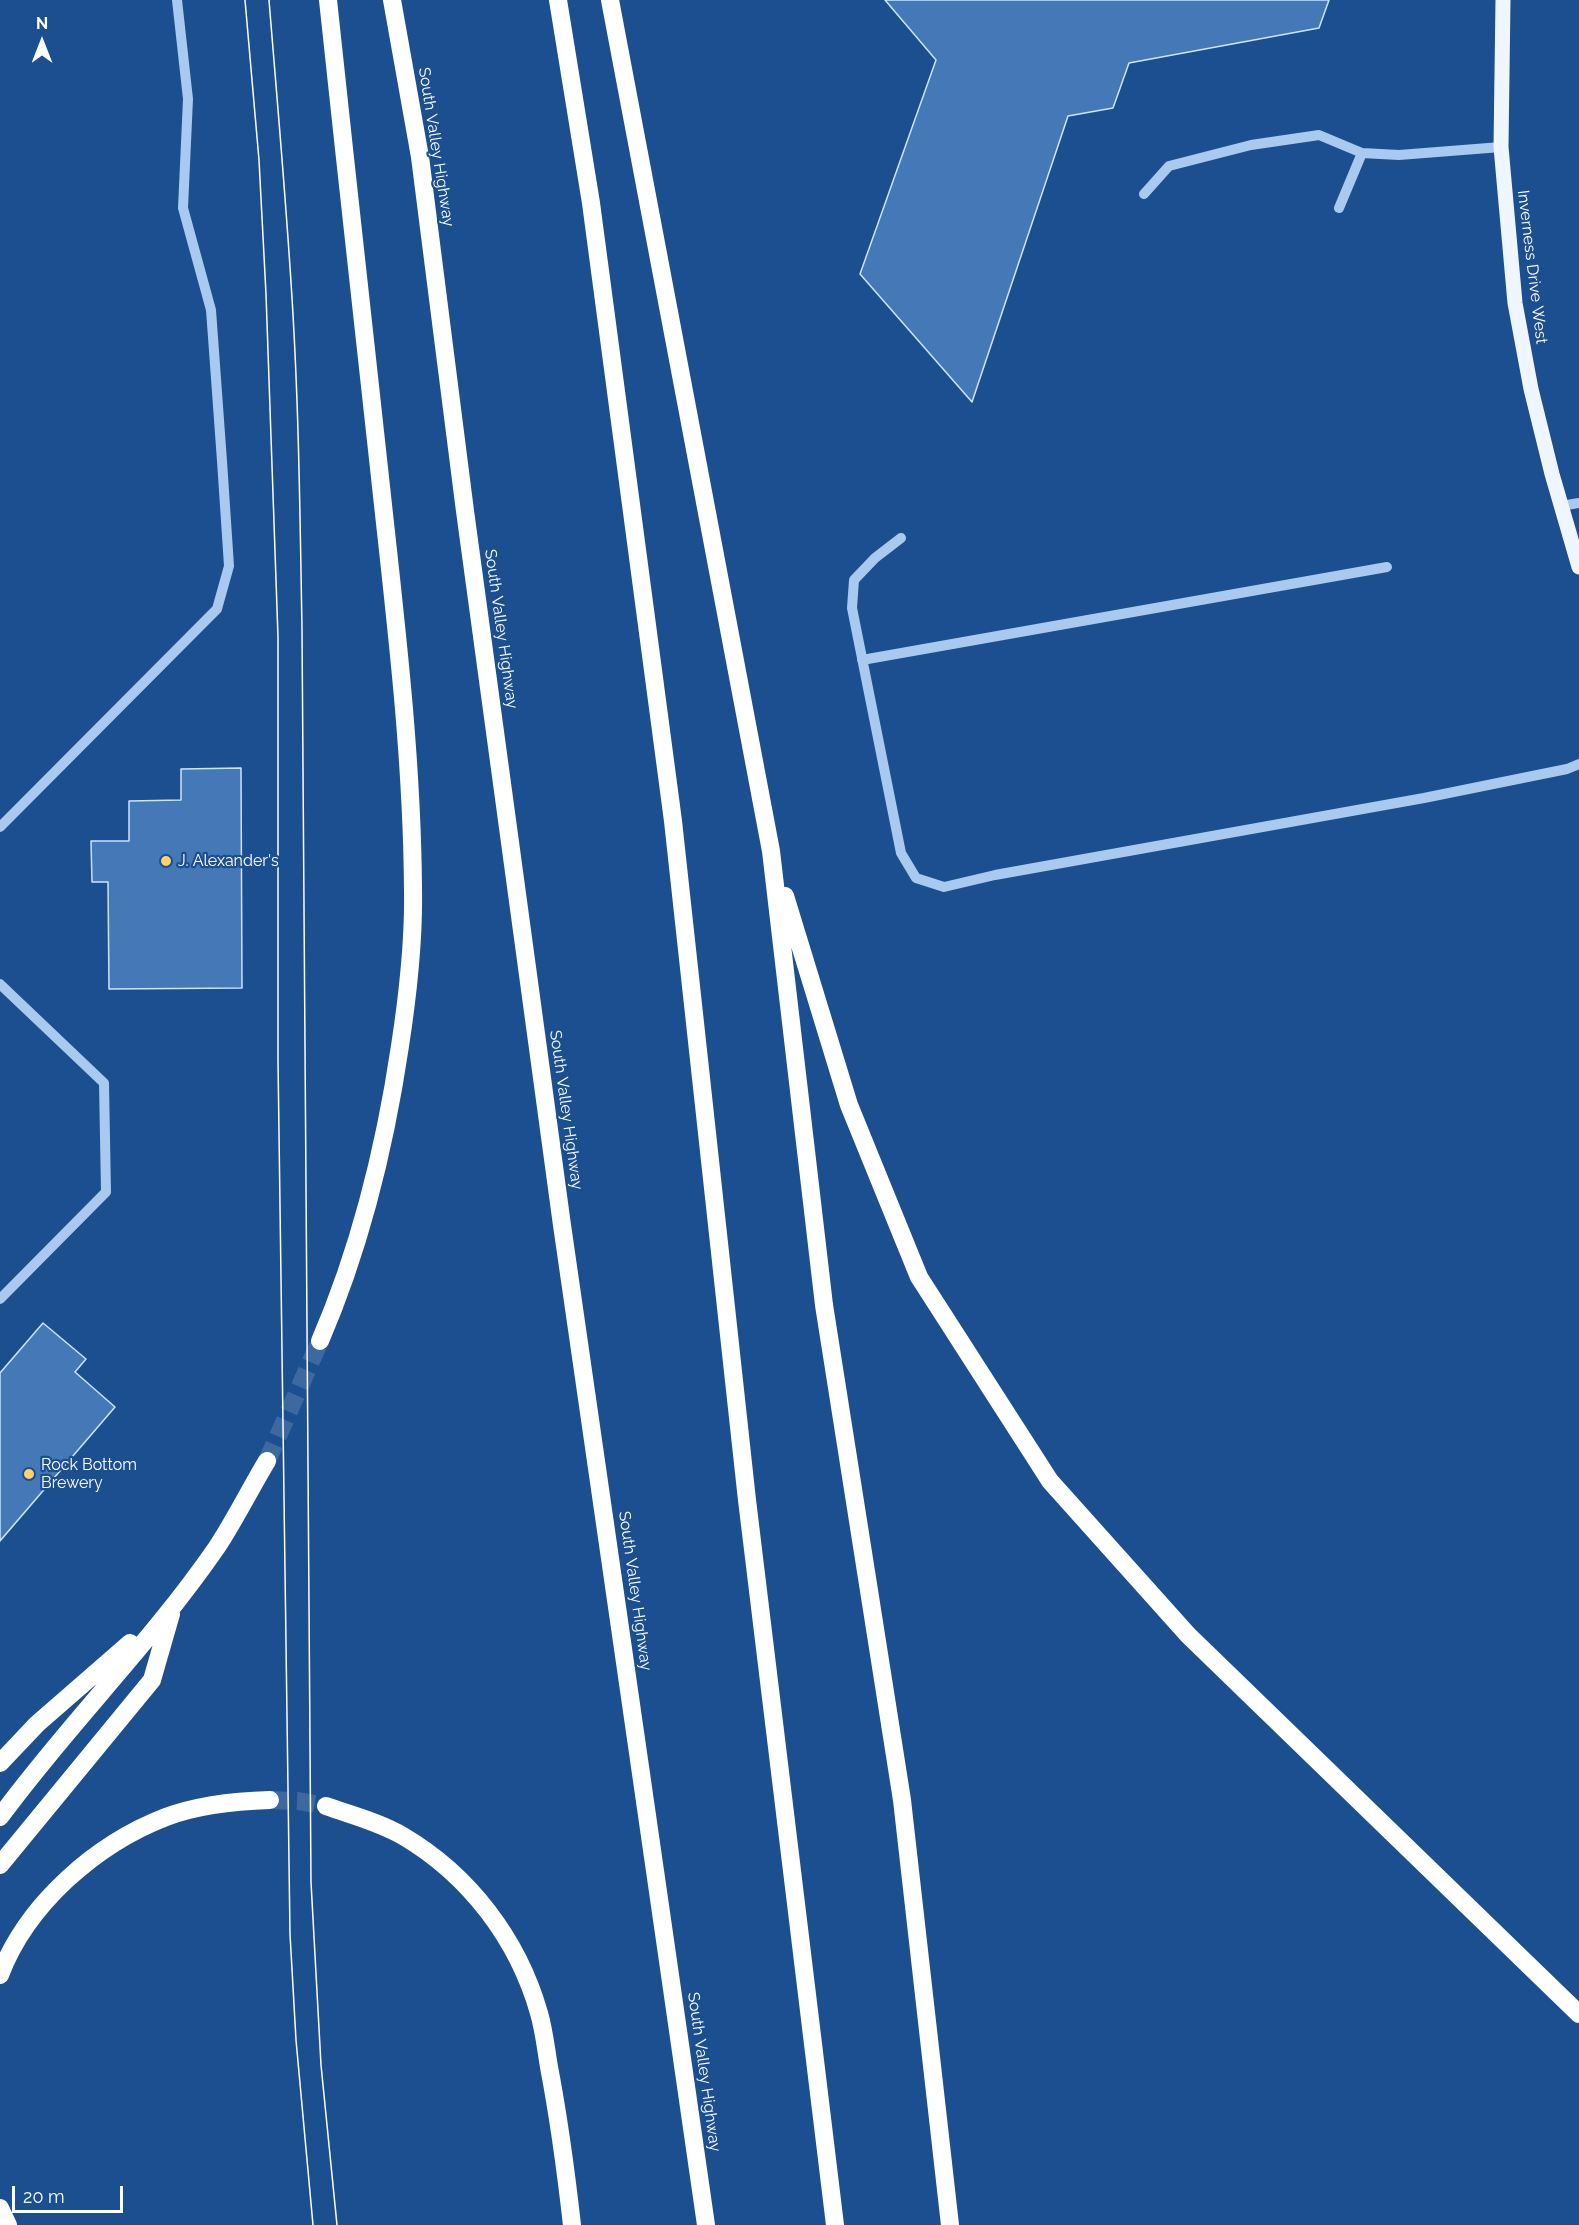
<!DOCTYPE html>
<html>
<head>
<meta charset="utf-8">
<style>
  body { margin:0 }
  #map { position:relative; width:1579px; height:2225px; overflow:hidden; background:#1b4f8f; font-family:Raleway,sans-serif }
  canvas { display:block }
  .north { position:absolute; left:12px; top:12px; width:60px; height:60px; -webkit-text-stroke:4px #1b4f8f; paint-order:stroke; rotate:0deg; font-size:16px; font-weight:700; line-height:24px; text-align:center; color:#fff }
  .north::after { content:''; display:block; margin:auto; width:21px; height:27px; background:#fff; clip-path:polygon(50% 0,100% 100%,50% 72%,0 100%) }
  .scale { position:absolute; left:12px; top:2186px; width:111px; height:27px; box-sizing:border-box; border:3px solid #fff; border-top:0; padding-left:8px; font-size:18px; line-height:21px; white-space:nowrap; color:#fff; -webkit-text-stroke:4px #1b4f8f; paint-order:stroke }
</style>
</head>
<body>
<div id="map">
<canvas width="1579" height="2225"></canvas>
<div class="north">N</div>
<div class="scale">20 m</div>
</div>
<script>
const ctx = document.querySelector('canvas').getContext('2d');
ctx.lineJoin = 'round';
function fill(path, color) {
  ctx.fillStyle = color;
  ctx.fill(path, 'evenodd');
}
function stroke(path, color, width, dash) {
  ctx.strokeStyle = color;
  ctx.lineWidth = width;
  ctx.lineCap = dash ? 'butt' : 'round';
  ctx.setLineDash(dash || []);
  ctx.stroke(path);
}
function drawText(font, color, halo, rows, align = 'center') {
  ctx.font = font + ' Raleway,sans-serif';
  ctx.lineWidth = 4.5;
  ctx.setLineDash([]);
  ctx.textBaseline = 'middle';
  ctx.strokeStyle = halo;
  ctx.fillStyle = color;
  for (const [text, x, y, turn = 0] of rows) {
    ctx.save();
    ctx.translate(x, y);
    ctx.rotate((+turn || 0) * Math.PI / 180);
    ctx.textAlign = isNaN(turn) ? turn : align;
    if (halo) ctx.strokeText(text, 0, 0);
    ctx.fillText(text, 0, 0);
    ctx.restore();
  }
}
const building = new Path2D(`
  M885,0H1329L1319,28L1129,63L1113,108L1068,116L972,402L860,274L936,60Z
  M241,768L242,988L109,989L108,882H92L91,841H129V801L181,800V769Z
  M43,1323L86,1359L75,1372L115,1407L0,1541V1373Z`);
fill(building, '#4478b7');
stroke(building, '#cfe3fa', 1.5);
stroke(new Path2D(`
  M267,1461L320,1341
  M270,1800L298,1801L326,1806`), '#3d69a0', 18, [18, 9]);
stroke(new Path2D(`
  M1144,194L1169,166L1251,145L1319,135L1362,153L1399,155L1501,147
  M1339,208L1362,153
  M1561,506L1579,503
  M901,538L875,558L854,580L852,608L901,853L916,878L944,887L995,875L1424,798L1567,769L1579,764
  M862,660L1387,567
  M0,827L217,609L229,566L222,461L211,310L183,208L188,99L177,0
  M0,984L104,1083L106,1192L0,1299`), '#a9c9ee', 10);
stroke(new Path2D(`
  M1503,0L1501,147L1515,303L1531,389L1552,474L1579,567`), '#f0f6ff', 15);
stroke(new Path2D(`
  M392,0L420,157L465,511L562,1225L706,2225
  M558,0L591,203L673,821L747,1500L835,2225
  M610,0L771,851L824,1305L902,1800L950,2225
  M785,896L849,1105L919,1277L1050,1481L1188,1635L1579,2014
  M320,1341C361,1246 385,1147 400,1046C408,994 414,942 413,889C412,748 394,608 379,468C361,312 345,156 328,0
  M0,1763L37,1724L130,1643
  M326,1806C351,1815 379,1822 403,1836C469,1875 518,1939 539,2013C544,2030 546,2049 549,2067C559,2119 566,2172 572,2225
  M0,1817C68,1724 151,1643 217,1547C235,1520 250,1489 267,1461
  M0,1865L152,1680L171,1614
  M0,1975C27,1904 96,1844 166,1817C198,1805 236,1801 270,1800
  M0,2208L8,2225`), '#fff', 18);
stroke(new Path2D(`
  M245,0L259,160L266,294L278,637V1060L290,1934L296,2040L313,2225
  M269,0C277,99 286,199 292,298C299,409 300,519 302,629L311,1882L321,2065L337,2225`), '#fff', 1.5);
for (const [x, y, r, color] of [
  [166,861,6,"#ffd166"],
  [29,1474,6,"#ffd166"]
]) {
  const dot = new Path2D();
  dot.arc(x, y, r, 0, 2 * Math.PI);
  ctx.fillStyle = color;
  ctx.fill(dot);
  stroke(dot, '#1b4f8f', 2);
}
drawText('16px', '#fff', '#1b4f8f', [
  ["South Valley Highway",436,147,81],
  ["Inverness Drive West",1532,267,83],
  ["South Valley Highway",501,629,82],
  ["South Valley Highway",566,1110,82],
  ["South Valley Highway",635,1591,82],
  ["South Valley Highway",704,2072,82]
]);
drawText('16px', '#fff', '#1b4f8f', [
  ["J. Alexander's",178,861],
  ["Rock Bottom",41,1465],
  ["Brewery",41,1483]
], 'left');
</script>
</body>
</html>
